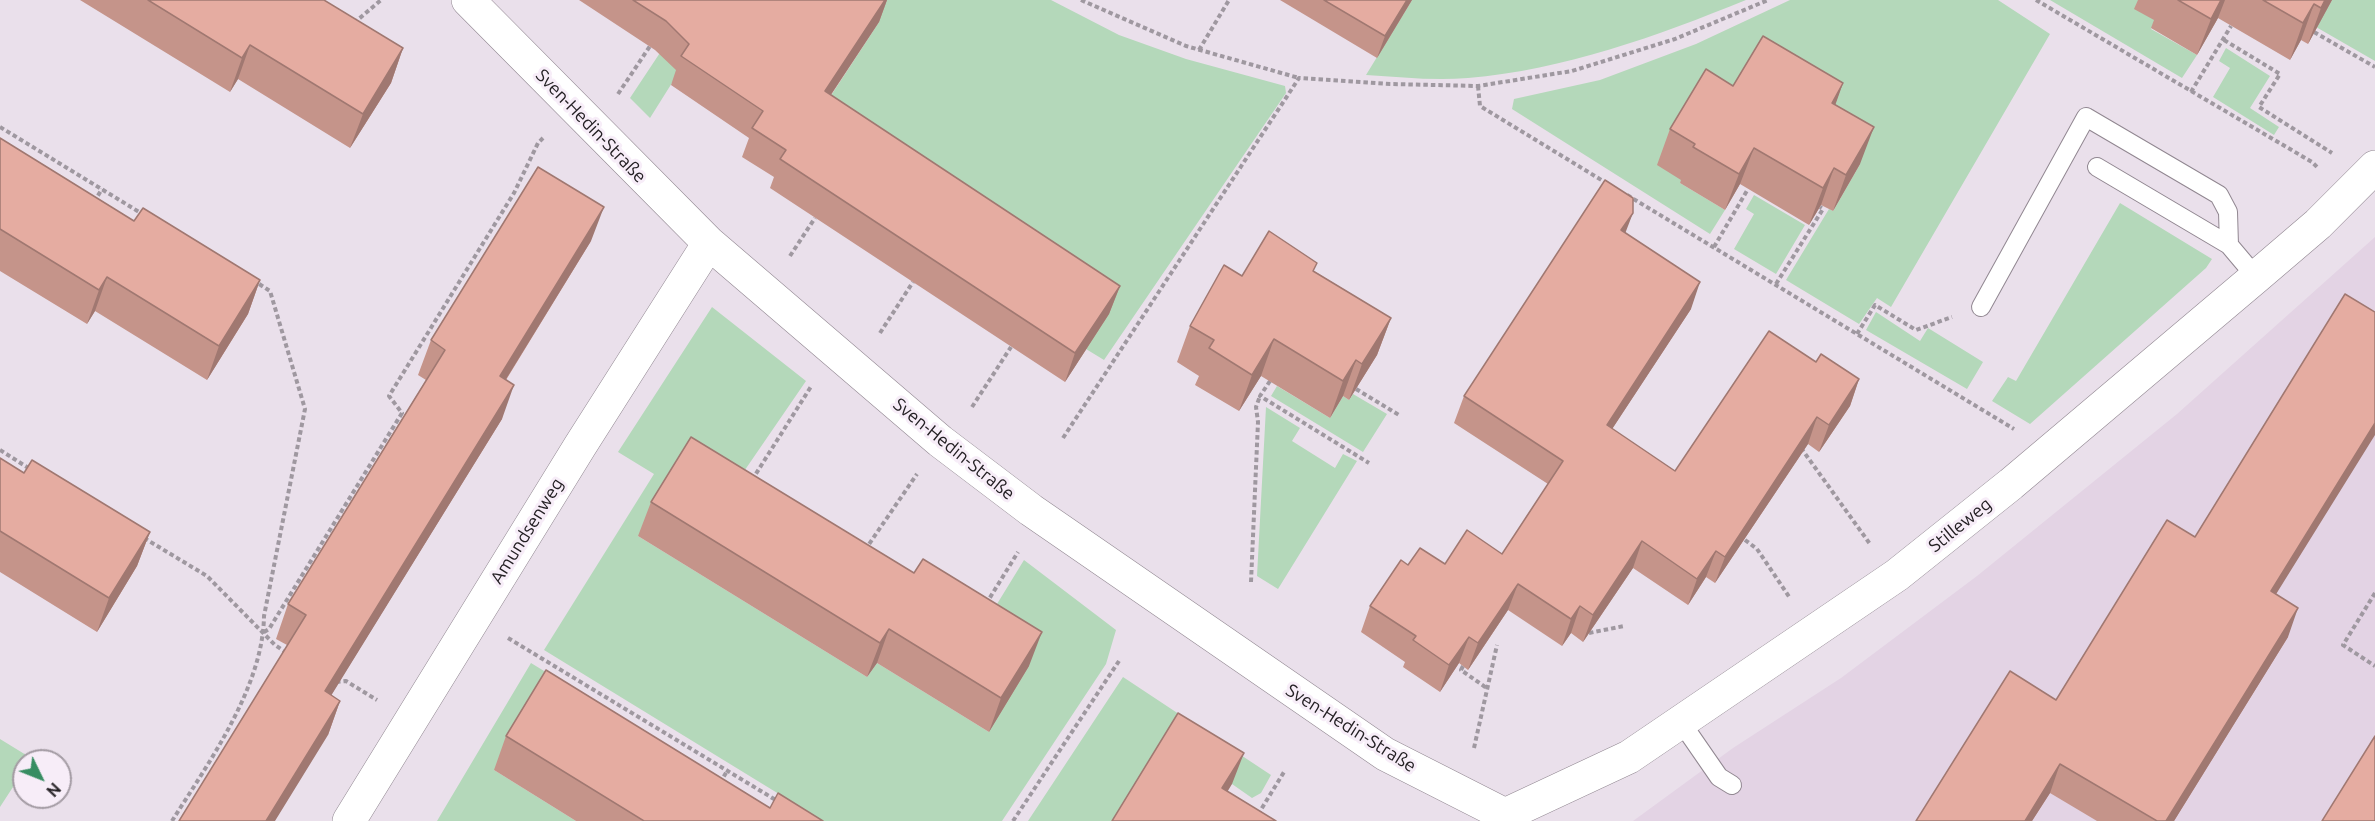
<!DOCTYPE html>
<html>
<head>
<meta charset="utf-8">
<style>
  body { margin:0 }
  #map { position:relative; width:2375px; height:821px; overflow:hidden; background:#eae0eb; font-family:Ubuntu,sans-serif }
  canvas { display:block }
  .north { position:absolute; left:12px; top:749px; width:60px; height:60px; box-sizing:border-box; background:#f7edf8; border:2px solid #a39ba3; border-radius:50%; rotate:133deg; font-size:16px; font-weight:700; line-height:24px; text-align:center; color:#242024 }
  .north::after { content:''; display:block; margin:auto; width:21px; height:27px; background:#378d62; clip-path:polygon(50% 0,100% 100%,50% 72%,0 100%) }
</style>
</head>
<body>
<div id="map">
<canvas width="2375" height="821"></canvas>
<div class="north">N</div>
</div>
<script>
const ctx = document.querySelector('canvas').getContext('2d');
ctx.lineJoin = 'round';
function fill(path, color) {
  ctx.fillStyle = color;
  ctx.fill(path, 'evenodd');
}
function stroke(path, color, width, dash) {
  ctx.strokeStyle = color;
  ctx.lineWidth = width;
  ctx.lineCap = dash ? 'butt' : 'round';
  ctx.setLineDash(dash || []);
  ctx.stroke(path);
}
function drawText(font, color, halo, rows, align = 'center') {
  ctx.font = font + ' Ubuntu,sans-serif';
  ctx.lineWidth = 6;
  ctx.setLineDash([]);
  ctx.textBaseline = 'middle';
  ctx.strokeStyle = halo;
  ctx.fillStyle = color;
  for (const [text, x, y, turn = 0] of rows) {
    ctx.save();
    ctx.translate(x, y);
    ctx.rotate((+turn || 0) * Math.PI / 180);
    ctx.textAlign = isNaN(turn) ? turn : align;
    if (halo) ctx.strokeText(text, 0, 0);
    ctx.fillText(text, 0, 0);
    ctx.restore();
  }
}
fill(new Path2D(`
  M2375,237V821H1633L1733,748L1841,678L1977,576L2177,414Z`), '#e3d3e4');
fill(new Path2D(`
  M695,0L682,67L650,118L630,98Z
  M845,0H1051L1119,35L1186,59L1285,86L1286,93L1104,360L1086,349L815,120L879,22Z
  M1412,0H1746C1657,36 1564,70 1468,78C1434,81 1400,77 1366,75Z
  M1790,0H1998L2050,34L1891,307L1877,298L1859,324L1786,280L1829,209L1833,211L1860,164L1682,180L1680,183L1725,210L1710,234L1512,109L1514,99L1600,80L1696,44Z
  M2050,0H2140L2155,21L2151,29L2197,55L2182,78Z
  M2332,0H2375V61L2316,27Z
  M2226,48L2270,76L2250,108L2279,127L2274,135L2213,97L2230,68L2219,61Z
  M1754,195L1805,225L1776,274L1734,249L1754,214L1746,209Z
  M2120,203L2212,259L2206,268L2030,424L1992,401L2008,377L2016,381Z
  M712,307L806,381L725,499L638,536L867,677L877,663L989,732L978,635L1024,560L1116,630L1106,664L1002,821H823L544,650L654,474L618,452Z
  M1876,312L1920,341L1928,328L1983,362L1967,389L1866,330Z
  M1277,386L1330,418L1343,396L1349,400L1353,394L1387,414L1363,452L1271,396Z
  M1266,407L1300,428L1292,441L1335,468L1343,454L1357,461L1278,589L1257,576Z
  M531,663L606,709L494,770L576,821H437Z
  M1123,677L1271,775L1261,793L1252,798L1232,784L1119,821H1028Z
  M0,739L31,758L24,761V770L0,807Z`), '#b4d8ba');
const lane = new Path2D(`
  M2097,167L2229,245L2256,277
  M1981,307L2086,117L2219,195L2228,212L2229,245
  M1681,722L1719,777L1732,785`);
const street = new Path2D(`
  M468,0L709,243L940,441L1031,510L1385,754L1505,815
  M1505,815L1629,757L1897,575L2011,484L2256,277L2318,224L2375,167
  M349,821L580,446L709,243`);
stroke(lane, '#918791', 20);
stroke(street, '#918791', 34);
stroke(new Path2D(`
  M1081,0L1186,46L1299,78
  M2036,0L2312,162L2318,168
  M354,23L381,0
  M2314,32L2375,67
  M2224,40L2280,74L2259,107L2332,153
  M1199,50L1229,0
  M1478,86L1480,106L1608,184
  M2191,92L2231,26
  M618,94L652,43
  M0,127L144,215
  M1627,195L2014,429
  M94,202L102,189
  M1714,247L1748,189
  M790,256L815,218
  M1776,284L1823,209L1820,207
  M880,333L913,282
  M1857,334L1875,305L1916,330L1952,317
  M1270,381L1260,396L1369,463
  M1356,389L1399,415
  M972,407L1011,347
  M1063,438L1299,78L1390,84L1478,86L1572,71L1675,39L1768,0
  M1801,448L1870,544
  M0,450L30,469
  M752,480L812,385
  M144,538L207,576L275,645L287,653
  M1745,540L1757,549L1790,598
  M865,550L917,474
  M1251,582L1258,422L1256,407L1260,396
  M2375,593L2343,645L2375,666
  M986,604L1018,552
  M264,632L269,629L402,413L389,396L514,193L538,143L543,138
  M1589,633L1624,626
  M508,638L779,802
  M1463,666L1461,670L1488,689
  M336,682L346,681L377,700
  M1474,748L1497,645
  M720,783L727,771
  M172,821C209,762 263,687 264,616L305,409L270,291L256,282
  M1013,821L1119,661
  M1254,821L1284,772`), '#9f98a0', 4, [4.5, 3]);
stroke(lane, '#fff', 18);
stroke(street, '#fff', 33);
fill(new Path2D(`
  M80,0H324L403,48L391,83L350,148L238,79L230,92Z
  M579,0H887L879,22L831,95L1120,286L1109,314L1065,382L770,188L774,177L742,157L749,138L671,85L676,70L655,50Z
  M1280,0H1412L1377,58Z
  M2138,0H2332L2308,44L2301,40L2290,60L2218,18L2197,55L2151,28L2154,20L2134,9Z
  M1843,83L1835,104L1860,164L1833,211L1821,205L1809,225L1740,184L1725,210L1680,183L1681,180L1657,165L1670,129L1733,86Z
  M0,138L134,221L260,280L248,314L207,380L95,311L87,324L0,271Z
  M1625,233L1691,309L1612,429L1675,471L1816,362L1859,379L1850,406L1819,452L1808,444L1715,583L1706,577L1688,605L1633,568L1583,642L1571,633L1562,646L1508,610L1468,670L1459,663L1440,692L1403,667L1405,662L1361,632L1370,606L1408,565L1445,564L1502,554L1548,484L1454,423L1464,396Z
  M591,241L506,380L502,419L331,695L340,701L328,735L287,645L276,639L288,604L426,380L418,375L431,340Z
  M1314,271L1391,318L1377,355L1349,400L1343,396L1330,418L1261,376L1239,411L1195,385L1199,376L1177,362L1190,326L1242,276Z
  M0,458L24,473L150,532L137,566L97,632L0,572Z
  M651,502L1029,666L989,732L877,663L867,677L638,536Z
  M2276,594L2288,637L2174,821H2097L2050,793L2032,821H1916L2056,700Z
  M506,736L770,808L823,821H576L494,770Z`), '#c5948a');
fill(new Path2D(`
  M885,0H887L879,22L814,120L825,91Z
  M1407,0H1412L1377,58L1385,36Z
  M2221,0H2225L2218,18L2197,55L2211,19Z
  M2325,0H2332L2308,44L2321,8Z
  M2314,4L2301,40L2290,60L2303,23Z
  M250,45L238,79L230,92L242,58Z
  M403,48L391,83L350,148L363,114Z
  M1843,83L1830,120L1832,103Z
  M1874,127L1860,164L1833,211L1846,175Z
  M1754,148L1740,184L1725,210L1739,174Z
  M1834,168L1821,205L1809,225L1823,188Z
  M604,207L591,241L487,410L500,376Z
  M1633,213L1623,239L1621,230Z
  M107,277L95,311L87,324L99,290Z
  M260,280L248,314L207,380L219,346Z
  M1700,282L1691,309L1597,452L1607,425Z
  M1120,286L1109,314L1065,382L1075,353Z
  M1391,318L1377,355L1349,400L1362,364Z
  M1274,339L1261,376L1239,411L1252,375Z
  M1356,360L1343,396L1330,418L1343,381Z
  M1859,379L1850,406L1819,452L1829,425Z
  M514,385L502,419L313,725L325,691Z
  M1817,417L1808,444L1715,583L1725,557Z
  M2375,423V435L2260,620L2271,591Z
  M150,532L137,566L97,632L109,598Z
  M1642,541L1633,568L1583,642L1593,615Z
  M1716,551L1706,577L1688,605L1697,579Z
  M1518,584L1508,610L1468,670L1478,643Z
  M1580,606L1571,633L1562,646L1571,619Z
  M2298,608L2288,637L2174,821H2166Z
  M889,629L877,663L867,677L880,643Z
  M1042,632L1029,666L989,732L1001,698Z
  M1469,637L1459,663L1440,692L1449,665Z
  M340,701L328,735L275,821H266Z
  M1244,753L1232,784L1211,819L1222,788Z
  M2060,764L2050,793L2032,821H2025Z`), '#a07871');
const building = new Path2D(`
  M148,0H324L403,48L363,114L250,45L242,58Z
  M633,0H885L825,91L1120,286L1075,353L780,159L786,150L752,128L763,111L681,56L689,44L666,21Z
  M1324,0H1407L1385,36Z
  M2178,0H2221L2211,19Z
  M2263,0H2325L2321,8L2314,4L2303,23Z
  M1763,36L1843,83L1832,103L1874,127L1846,175L1834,168L1823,188L1754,148L1739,174L1693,147L1695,144L1670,129L1706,69L1733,86Z
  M0,138L134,221L143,208L260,280L219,346L107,277L99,290L0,229Z
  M538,167L604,207L500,376L514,385L325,691L340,701L266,821H179L306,615L288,604L445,350L431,340Z
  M1605,180L1633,198V213L1621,230L1700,282L1607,425L1675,471L1769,331L1816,362L1821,354L1859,379L1829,425L1817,417L1725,557L1716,551L1697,579L1642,541L1593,615L1580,606L1571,619L1518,584L1478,643L1469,637L1449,665L1413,640L1416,636L1370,606L1401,560L1408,565L1420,548L1445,564L1467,530L1502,554L1563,461L1464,396Z
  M1269,231L1317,263L1313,271L1391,318L1362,364L1356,360L1343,381L1274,339L1252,375L1209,348L1214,340L1190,326L1224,265L1242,276Z
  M2345,294L2375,312V423L2271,591L2298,608L2166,821H2157L2060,764L2025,821H1916L2010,671L2056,700L2167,520L2195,537Z
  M691,437L914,573L923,559L1042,632L1001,698L889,629L880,643L651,502Z
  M0,458L24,473L32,460L150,532L109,598L0,531Z
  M546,670L770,808L778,793L823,821H644L506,736Z
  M1178,713L1244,753L1222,788L1276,821H1112Z
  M2375,736V821H2322Z`);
fill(building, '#e5aca1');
stroke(building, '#a07871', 1.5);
drawText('18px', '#242024', '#f7edf8', [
  ["Sven-Hedin-Straße",591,126,46],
  ["Sven-Hedin-Straße",954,449,39],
  ["Stilleweg",1960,525,-39],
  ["Amundsenweg",527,531,-58],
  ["Sven-Hedin-Straße",1351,728,32]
]);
</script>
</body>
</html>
